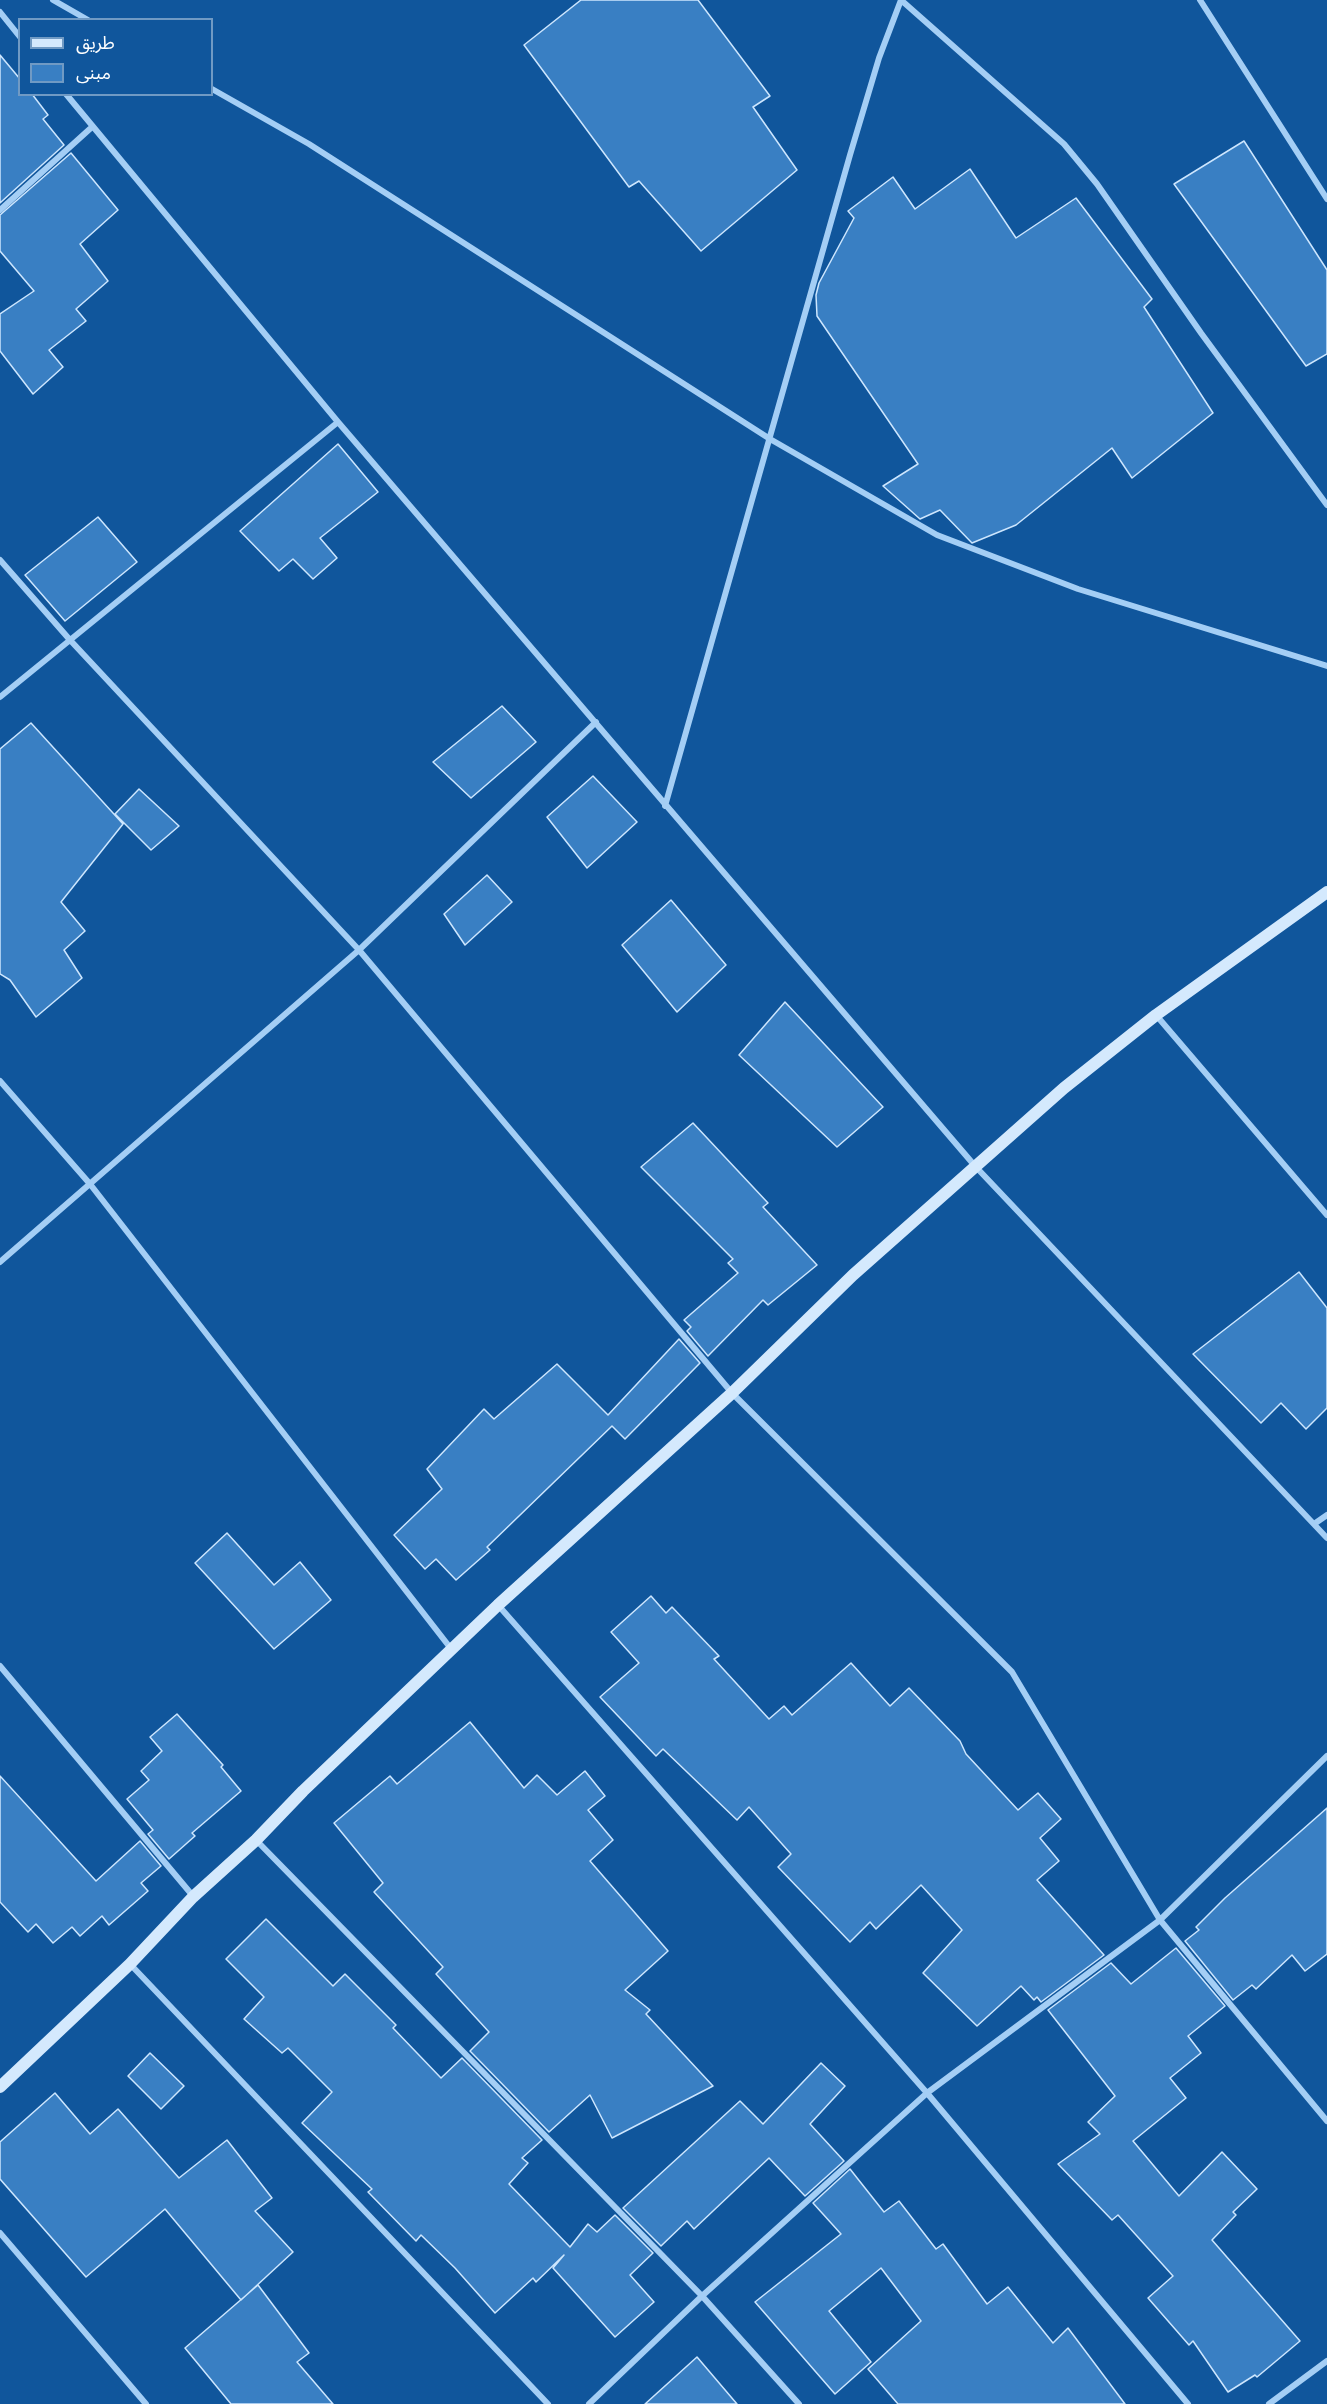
<!DOCTYPE html>
<html>
<head>
<meta charset="utf-8">
<style>
  body { margin:0 }
  #map { position:relative; width:1327px; height:2404px; overflow:hidden; background:#10569c; font-family:"Roboto Condensed","Noto Sans Arabic",sans-serif }
  canvas { display:block }
  .legend { position:absolute; left:18px; top:18px; width:195px; height:78px; box-sizing:border-box; background:#10569c; border:2px solid #709ac4; margin:0; padding:8px 10px; list-style:none; font-size:18px; color:#fff }
  .legend li { display:flex; align-items:center; gap:12px; height:30px }
  .legend b { width:30px; border:2px solid #709ac4 }
</style>
</head>
<body>
<div id="map">
<canvas width="1327" height="2404"></canvas>
<ul class="legend">
<li><b style="height:8px;background:#d4e9fd"></b>طريق</li>
<li><b style="height:16px;background:#397fc3"></b>مبنى</li>
</ul>
</div>
<script>
const ctx = document.querySelector('canvas').getContext('2d');
ctx.lineJoin = 'round';
function fill(path, color) {
  ctx.fillStyle = color;
  ctx.fill(path, 'evenodd');
}
function stroke(path, color, width, dash) {
  ctx.strokeStyle = color;
  ctx.lineWidth = width;
  ctx.lineCap = dash ? 'butt' : 'round';
  ctx.setLineDash(dash || []);
  ctx.stroke(path);
}
const building = new Path2D(`
  M581,0H698L770,96L753,107L797,170L701,251L639,181L629,187L524,45Z
  M0,55L20,79V94H32L48,115L43,119L64,145L0,203Z
  M1244,141L1327,270V354L1306,366L1174,184Z
  M71,153L118,210L80,244L108,281L76,309L86,321L49,350L63,367L33,394L0,351V314L34,291L0,251V215Z
  M970,169L1016,238L1076,198L1152,299L1144,307L1213,413L1132,478L1112,448L1016,525L972,543L940,510L920,519L883,486L918,464L817,316L816,295L819,283L854,218L848,211L893,177L915,209Z
  M338,444L378,492L320,538L337,558L313,579L293,559L279,571L240,531Z
  M98,517L137,562L65,621L25,575Z
  M502,706L536,742L471,798L433,762Z
  M31,723L123,824L61,902L85,931L64,950L82,978L36,1017L10,980L0,974V749Z
  M593,776L637,822L587,868L547,817Z
  M139,789L179,826L151,850L115,814Z
  M487,875L512,902L465,945L444,914Z
  M671,900L726,965L677,1012L622,945Z
  M785,1002L883,1107L837,1147L739,1055Z
  M693,1123L768,1203L763,1207L817,1265L768,1305L763,1300L708,1356L687,1331L691,1327L684,1320L738,1273L728,1263L733,1259L641,1167Z
  M1299,1272L1327,1308V1408L1306,1429L1281,1403L1261,1423L1193,1354Z
  M679,1339L700,1363L625,1439L612,1426L487,1547L490,1550L456,1580L436,1559L425,1569L394,1535L442,1489L427,1469L484,1409L494,1419L557,1364L608,1415Z
  M227,1533L274,1585L300,1562L331,1600L274,1649L195,1563Z
  M651,1596L666,1613L672,1607L719,1656L714,1659L769,1719L784,1706L792,1715L851,1663L890,1706L909,1688L960,1741L966,1754L1018,1810L1038,1793L1061,1819L1040,1838L1059,1861L1037,1880L1104,1955L1041,2002L1037,1997L1034,2000L1021,1986L977,2026L923,1973L962,1930L921,1885L876,1929L870,1922L850,1942L778,1867L791,1854L749,1807L737,1820L663,1749L656,1756L600,1697L639,1663L611,1632Z
  M177,1714L223,1765L221,1767L241,1791L192,1833L195,1836L169,1859L148,1834L153,1830L127,1799L149,1780L141,1771L162,1751L150,1737Z
  M470,1722L524,1788L537,1775L557,1795L585,1771L605,1796L588,1810L613,1840L590,1861L668,1951L625,1990L650,2010L646,2014L713,2086L612,2138L590,2095L549,2132L470,2051L489,2032L436,1974L443,1967L374,1892L383,1883L334,1823L390,1776L397,1784Z
  M0,1776L96,1881L140,1841L161,1866L141,1883L148,1891L109,1925L102,1916L80,1936L72,1927L53,1943L36,1924L28,1932L0,1902Z
  M1327,1808V1954L1305,1971L1292,1955L1256,1989L1252,1985L1233,2000L1185,1941L1199,1930L1196,1927L1225,1898Z
  M266,1919L333,1986L345,1974L396,2025L393,2028L441,2078L462,2058L542,2140L522,2158L528,2163L509,2184L570,2247L588,2224L597,2232L615,2215L653,2253L630,2275L654,2302L615,2337L553,2268L564,2255L536,2282L533,2278L495,2313L455,2268L421,2235L416,2241L368,2192L372,2189L302,2123L332,2092L288,2048L282,2053L244,2019L264,1997L226,1959Z
  M1176,1948L1225,2006L1188,2036L1201,2053L1170,2078L1186,2098L1133,2141L1179,2196L1222,2152L1257,2189L1233,2212L1236,2215L1212,2240L1300,2341L1257,2377L1255,2375L1228,2392L1193,2341L1189,2345L1148,2298L1173,2276L1118,2215L1112,2220L1058,2164L1100,2134L1088,2122L1115,2096L1048,2010L1111,1963L1131,1984Z
  M150,2053L184,2086L161,2109L128,2076Z
  M821,2063L845,2086L810,2124L844,2161L805,2196L769,2158L694,2229L687,2221L661,2246L623,2208L740,2101L763,2124Z
  M55,2093L90,2134L118,2109L179,2178L227,2140L272,2198L255,2211L293,2252L241,2300L165,2209L86,2277L0,2179V2142Z
  M850,2169L884,2212L899,2201L936,2249L943,2244L987,2304L1008,2287L1053,2343L1068,2328L1125,2404H898L868,2369L921,2321L881,2268L829,2311L871,2362L835,2394L755,2302L841,2234L813,2203Z
  M258,2285L309,2353L297,2362L333,2404H231L185,2348Z
  M697,2357L737,2404H645Z`);
fill(building, '#397fc3');
stroke(building, '#cde6fe', 1.5);
stroke(new Path2D(`
  M53,0L88,20
  M901,0L1064,144L1097,184L1201,333L1327,505
  M1200,0L1327,199
  M0,12L20,37
  M212,89L309,144L770,439L937,535L1078,589L1327,666
  M66,94L338,422L975,1166L1327,1538
  M0,210L92,127
  M0,560L70,640L359,950L732,1393L1012,1672L1160,1920L1327,2121
  M0,697L338,422
  M665,806L850,155L879,58L901,0
  M1156,1015L1327,1215
  M0,1081L90,1184L452,1650
  M0,1262L359,950L596,722
  M1314,1524L1327,1515
  M498,1605L927,2093L1188,2404
  M0,1666L193,1896
  M256,1840L702,2296L799,2404
  M130,1964L548,2404
  M0,2233L146,2404
  M589,2404L702,2296L927,2093L1160,1920L1327,1756
  M1269,2404L1327,2361`), '#a4cef5', 6);
stroke(new Path2D(`
  M0,2087L130,1964L193,1897L256,1840L303,1791L498,1605L732,1393L853,1275L1064,1088L1156,1015L1327,892`), '#d4e9fd', 12);
</script>
</body>
</html>
